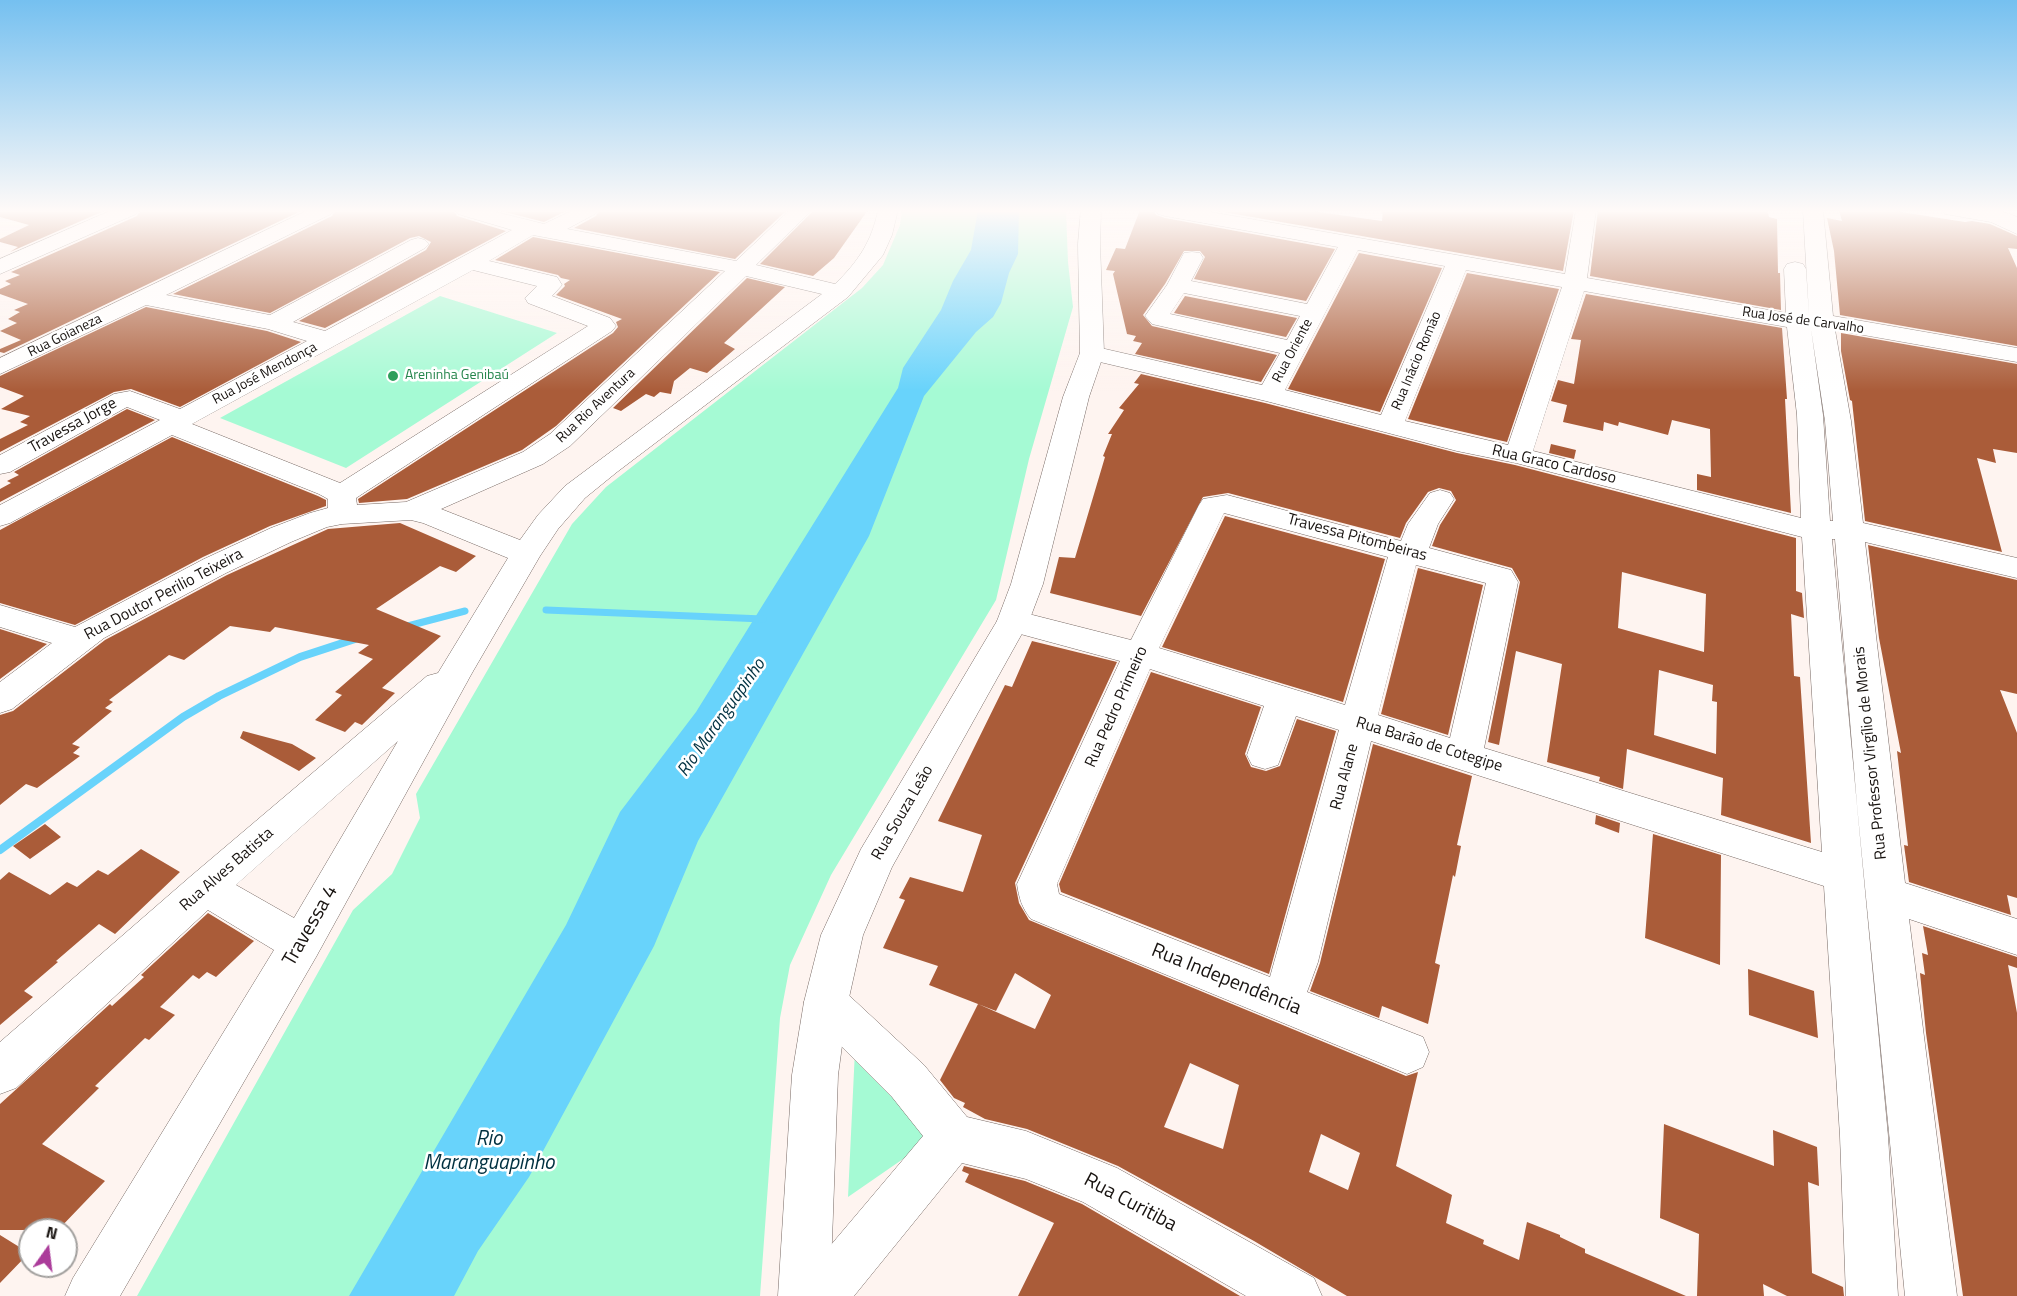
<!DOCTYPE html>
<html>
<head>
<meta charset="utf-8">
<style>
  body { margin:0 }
  #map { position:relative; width:2017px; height:1296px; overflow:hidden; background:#fef4f0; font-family:"Titillium Web",sans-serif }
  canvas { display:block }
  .north { position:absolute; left:18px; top:1218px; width:60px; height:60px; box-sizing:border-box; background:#fff; border:2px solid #a3a19f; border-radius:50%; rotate:14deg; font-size:16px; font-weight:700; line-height:24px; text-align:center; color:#181310 }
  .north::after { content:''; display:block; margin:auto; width:21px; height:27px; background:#ab3c9a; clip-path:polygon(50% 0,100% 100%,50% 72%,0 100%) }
</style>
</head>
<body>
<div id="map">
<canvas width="2017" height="1296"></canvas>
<div class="north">N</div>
</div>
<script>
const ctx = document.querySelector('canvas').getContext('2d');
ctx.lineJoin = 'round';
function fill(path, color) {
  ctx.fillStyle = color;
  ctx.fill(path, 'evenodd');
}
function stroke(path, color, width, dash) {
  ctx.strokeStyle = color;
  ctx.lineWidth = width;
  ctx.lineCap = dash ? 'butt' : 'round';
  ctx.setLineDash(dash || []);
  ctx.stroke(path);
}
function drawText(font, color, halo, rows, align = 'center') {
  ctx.font = font + ' "Titillium Web",sans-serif';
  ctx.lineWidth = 5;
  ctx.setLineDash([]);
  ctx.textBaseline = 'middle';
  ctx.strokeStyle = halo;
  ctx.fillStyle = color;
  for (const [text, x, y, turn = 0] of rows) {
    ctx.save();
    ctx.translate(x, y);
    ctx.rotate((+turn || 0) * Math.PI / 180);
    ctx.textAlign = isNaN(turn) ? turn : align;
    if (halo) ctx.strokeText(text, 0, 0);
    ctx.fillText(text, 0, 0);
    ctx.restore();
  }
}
fill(new Path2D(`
  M902,210H1066L1068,262L1073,307L1029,459L996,600L831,875L790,965L780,1018L760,1296H137L353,910L392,874L420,818L416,794L572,524L606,487L862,288L883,265L900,225Z
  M440,296L557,333L346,468L220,418Z
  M856,1029L945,1130L848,1197Z`), '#a5fad4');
fill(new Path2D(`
  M978,210H1019L1018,254L1009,273L1001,303L993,317L976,332L924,396L869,536L698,841L654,946L529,1177L478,1251L454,1296H349L566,925L620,812L696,712L898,388L903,368L941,310L953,281L971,250Z`), '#68d3fb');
stroke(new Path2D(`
  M546,610L763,619
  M404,627L465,611`), '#68d3fb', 7);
stroke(new Path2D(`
  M404,627L408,626
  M0,850L183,717L219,696L300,657L355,639`), '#68d3fb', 8);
fill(new Path2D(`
  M0,210H106L10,252L18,247L0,242V239L29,225L0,217Z
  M141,210H303L4,353L0,352V349L21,340L0,331L17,323L8,319L20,312L14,310L28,304L0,294V289L11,284L5,281L20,275L11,272L137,216Z
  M336,210H453L457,216L506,231L325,328L299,321L426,250L431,242L419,236L410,238L270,313L173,294L332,216Z
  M497,210H568L544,222Z
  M600,210L676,211L787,210L735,259L574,228L596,216Z
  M814,210H868L834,258L813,276L760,264Z
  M1140,210H1153L1156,215L1165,218L1335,249L1306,301L1194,279L1205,257L1200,251H1184L1165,284L1143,315L1152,326L1277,355L1261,382L1135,354L1142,343L1133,341L1136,336L1127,334L1113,274L1115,271L1106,270L1116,248L1125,249Z
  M1212,210H1304L1382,221L1383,210H1574L1563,271Z
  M1598,210H1767L1769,217L1777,219L1778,273H1780L1781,310L1590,276Z
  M1839,210H1888L1965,222L1972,221L1990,224L2017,236V249L2008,248L2017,268V346L1840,315L1834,251L1827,218L1842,221Z
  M533,237L720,272L556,426L522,450L407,499L359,503L358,499L613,333L618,327L616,322L622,319L556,295L565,286L564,284L570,280L561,278L558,275L495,260Z
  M1359,253L1442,268L1380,412L1288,389Z
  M1467,273L1559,289L1507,442L1408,419Z
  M747,278L785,287L724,343L735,349L707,373L690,368L674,381L671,394L660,392L654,397L646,394L621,411L613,408Z
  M1586,294L1782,328L1787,399H1785L1791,513L1697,490V474L1711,477L1710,429L1672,420L1668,435L1619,422L1618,426L1604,422L1603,431L1563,422L1567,405L1551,401L1558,380L1574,384L1581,340L1571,339Z
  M1185,296L1297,318L1286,337L1174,313Z
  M146,307L267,331L301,342L180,407L131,389L114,392L0,452V439L28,425L20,422L30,416L1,409L24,396L0,387V376Z
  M1841,333L2017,364V453L1993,449L1996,463L1977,458L2002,552L1865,521L1852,401L1850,400L1841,351Z
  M1141,374L1265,403L1457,453L1515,465L1796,538V591L1802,593L1804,618L1791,614L1794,676L1800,677L1811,843L1721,815L1723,778L1627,749L1623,789L1599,781L1600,777L1547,762L1562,664L1516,651L1499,745L1488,742L1520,582L1512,568L1432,546L1440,525L1456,500L1451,491L1439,488L1428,492L1406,523L1400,538L1228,493L1203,497L1141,616L1050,593L1059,557L1075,558L1105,457L1103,456L1112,434H1108L1124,410L1119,408L1139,384L1134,383ZM1622,572L1706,594L1704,652L1618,628ZM1659,670L1713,685L1712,701L1717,702L1716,754L1654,735Z
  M127,409L155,420L0,502V489L11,483L7,481L19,475L14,472Z
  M172,437L318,496L326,500V506L270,526L203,557L75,625L0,603V530Z
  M1551,444L1576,450L1574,459L1549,453Z
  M1225,516L1385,559L1343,702L1162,647Z
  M400,523L476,556L456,572L440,566L376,609L441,636L382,688L395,693L362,725L355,722L345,732L315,720L342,695L335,692L373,659L358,653L369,645L275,627L270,632L230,626L184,660L169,655L109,700L113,702L105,708L112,711L72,744L80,747L73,753L80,756L37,788L26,784L0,805V715L13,711L105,640L227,575L328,529Z
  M1868,545L2017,580V694L2000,690L2017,733V898L2007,895L2011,915L1909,882L1904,845L1908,846L1897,751L1901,753L1879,638Z
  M1418,568L1483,585L1448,735L1381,714Z
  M0,629L47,644L0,679Z
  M1032,641L1117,662L1015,883L1019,903L1029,920L1406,1076L1418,1072L1396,1166L1452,1195L1446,1223L1484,1240L1483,1244L1519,1260L1527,1222L1560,1235V1237L1585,1249V1253L1686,1296H1347L1254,1241L1118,1166L1027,1129L985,1119L963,1107L965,1103L954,1098L940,1080L978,1004L1035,1029L1051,995L1015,973L996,1011L929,985L938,966L883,948L905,900L899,898L910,877L963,892L982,835L938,821L1005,685L1012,687ZM1190,1063L1239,1085L1223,1149L1164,1127ZM1321,1134L1360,1153L1348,1190L1309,1172Z
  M1151,672L1261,707L1245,754L1251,767L1266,771L1280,766L1297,719L1336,731L1269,974L1061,892L1059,884Z
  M243,731L292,744L316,758L299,771L240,738Z
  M1373,744L1472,776L1457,845L1461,846L1455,877L1453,875L1435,963L1440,965L1428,1024L1382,1006L1379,1018L1310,991L1320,963Z
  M1596,815L1620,823L1619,833L1595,824Z
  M45,824L61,837L30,859L13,846Z
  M1653,834L1721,855L1720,965L1645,938Z
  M141,849L180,872L115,934L99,924L56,961L58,962L24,991L33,997L0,1025V880L9,872L50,895L67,882L77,887L98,870L108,875Z
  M208,913L254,941L216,977L207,972L199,979L193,975L160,1007L175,1015L149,1040L145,1038L95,1086L99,1088L42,1144L105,1181L58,1230H0V1104L110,1004L112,1006L144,977L141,975Z
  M1923,926L2017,957V968L2008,965L2017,1013V1296H1963L1926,1033L1920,973L1925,975L1922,953L1928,955Z
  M1748,969L1814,991L1818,1038L1749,1015Z
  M1664,1124L1774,1166L1773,1130L1817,1147L1819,1186L1808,1182L1812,1273L1843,1287L1844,1296H1787L1763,1284L1764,1296H1697L1699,1234L1660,1218Z
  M964,1166L1025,1181L1082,1204L1240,1296H1018L1054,1223L965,1182L969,1174L962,1171Z
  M0,1235L29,1253L0,1283Z`), '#aa5c39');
const minor = new Path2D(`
  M112,210H139L136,214L0,274V259Z
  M308,210H334L331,214L166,295L270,315L411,240L418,238L425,240L429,244L425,248L293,322L325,331L512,230L458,214L455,210H488L544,224L573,210H598L595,214L567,229L736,261L790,210H812L756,265L835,284C858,262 872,241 878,210H898L892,235L883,255L848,297L617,472L585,498L558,529L540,556L472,673L316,957L120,1296H65L73,1278L274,950L208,910L16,1088L0,1094V1042L191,876L427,676L438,673L508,558L423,523L411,520L342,524L327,527L291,542L226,573L104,638L12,709L0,713V682L52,643L0,627V605L75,627L204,559L271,528L310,513L328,508V499L319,494L172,435L10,523L0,526V505L160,420L127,407L10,472L0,474V455L114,394L130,391L180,409L307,341L268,329L146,305L0,374V358ZM533,235L725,271L550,434L523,452L406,502L357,505L356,498L612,331L616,326L610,318L552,296L562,285L557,277L489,261ZM473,270L537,286L525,298L528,303L588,326L340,483L192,424ZM746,276L822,294L565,486L538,515L520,540L441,509L543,464L570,446ZM398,741L294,918L236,885Z
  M1155,210H1199L1565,274L1576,210H1596L1587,278L1786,313L1784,269L1787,264L1795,262L1803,264L1806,269L1809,315L1803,210H1823L1833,316L2017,348V362L1835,330L1851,421L1863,523L2017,558V578L1865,542L1905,883L2017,919V955L1909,919L1957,1296H1905L1857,805L1835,539H1832L1888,1136L1898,1296H1846L1840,1136L1824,886L1371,741L1318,962L1307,992L1423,1037L1429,1052L1423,1067L1407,1074L1031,919C1022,908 1019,898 1017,884L1120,661L1002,629L997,621L1002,613L1013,610L1131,640L1199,505L1203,499L1227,495L1401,541L1408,524L1430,493L1440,490L1450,493L1454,499L1438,524L1429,548L1511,570L1518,582L1484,748L1822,852L1802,537L1516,463L1457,451L1266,401L1083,358L1080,353L1083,348L1092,346L1262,385L1280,353L1152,324L1145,316L1167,285L1184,253L1192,252L1200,253L1203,258L1191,281L1307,304L1338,247L1165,216L1158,214ZM1358,250L1445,266L1381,415L1285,390ZM1466,270L1562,287L1508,445L1405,421ZM1584,291L1787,327L1797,415L1801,518L1533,451ZM1184,293L1300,316L1287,340L1170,314ZM1811,329L1825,421L1833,521H1830L1823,415ZM1224,513L1388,557L1345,705L1159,648ZM1416,565L1486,583L1450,738L1378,715ZM1150,669L1264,706L1247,755L1252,765L1265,769L1278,765L1296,716L1339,730L1270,977L1059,894L1057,884Z
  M1942,210C1967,210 1994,206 2017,217V234L1991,222L1945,214Z
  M826,982L841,988L924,1065L967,1117L1026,1131L1117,1168L1314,1278L1322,1296H1246L1083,1202L1026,1179L962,1163L854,1296H795L803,1278L923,1136L892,1097L811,1016L804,1002L811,988Z`);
const major = new Path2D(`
  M1081,210H1101L1100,244L1104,353L1089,397L1043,584L1029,621L892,867L863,935L848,1002L838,1075L830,1296H778L792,1075L804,1002L821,935L861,849L997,621L1011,584L1063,397L1080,353L1078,244Z`);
stroke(minor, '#786a65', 1);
stroke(major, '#786a65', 1);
fill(minor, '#fff');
fill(major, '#fff');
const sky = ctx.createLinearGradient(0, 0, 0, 391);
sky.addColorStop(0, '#75c0f0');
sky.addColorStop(0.54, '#fffaf8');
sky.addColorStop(1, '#fffaf800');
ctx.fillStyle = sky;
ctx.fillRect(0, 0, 2017, 391);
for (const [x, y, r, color] of [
  [393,376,6,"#2e9e5b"]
]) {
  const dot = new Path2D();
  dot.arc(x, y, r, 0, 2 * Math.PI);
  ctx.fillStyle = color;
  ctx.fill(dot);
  stroke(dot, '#fff', 2);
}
drawText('14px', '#181310', '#fff', [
  ["Rua José de Carvalho",1803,321,8],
  ["Rua Goianeza",65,336,-26],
  ["Rua Oriente",1293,351,-62],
  ["Rua Inácio Romão",1417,361,-67],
  ["Rua José Mendonça",265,374,-28],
  ["Rua Rio Aventura",596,406,-43]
]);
drawText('14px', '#27864d', '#fff', [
  ["Areninha Genibaú",405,376]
], 'left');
drawText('16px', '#181310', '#fff', [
  ["Travessa Jorge",73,426,-29],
  ["Rua Graco Cardoso",1554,465,13],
  ["Travessa Pitombeiras",1357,538,15],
  ["Rua Doutor Perilio Teixeira",164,595,-28],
  ["Rua Pedro Primeiro",1117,707,-66],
  ["Rua Barão de Cotegipe",1429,745,17],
  ["Rua Professor Virgílio de Morais",1871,753,-96],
  ["Rua Alane",1345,777,-75],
  ["Rua Souza Leão",903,813,-60],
  ["Rua Alves Batista",227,870,-41]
]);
drawText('italic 18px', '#003040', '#fff', [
  ["Rio Maranguapinho",722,718,-55]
]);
drawText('20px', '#181310', '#fff', [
  ["Travessa 4",311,926,-60],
  ["Rua Independência",1226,980,22],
  ["Rua Curitiba",1130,1203,28]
]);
drawText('italic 21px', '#003040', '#fff', [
  ["Rio",489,1140],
  ["Maranguapinho",489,1164]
]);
</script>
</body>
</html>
